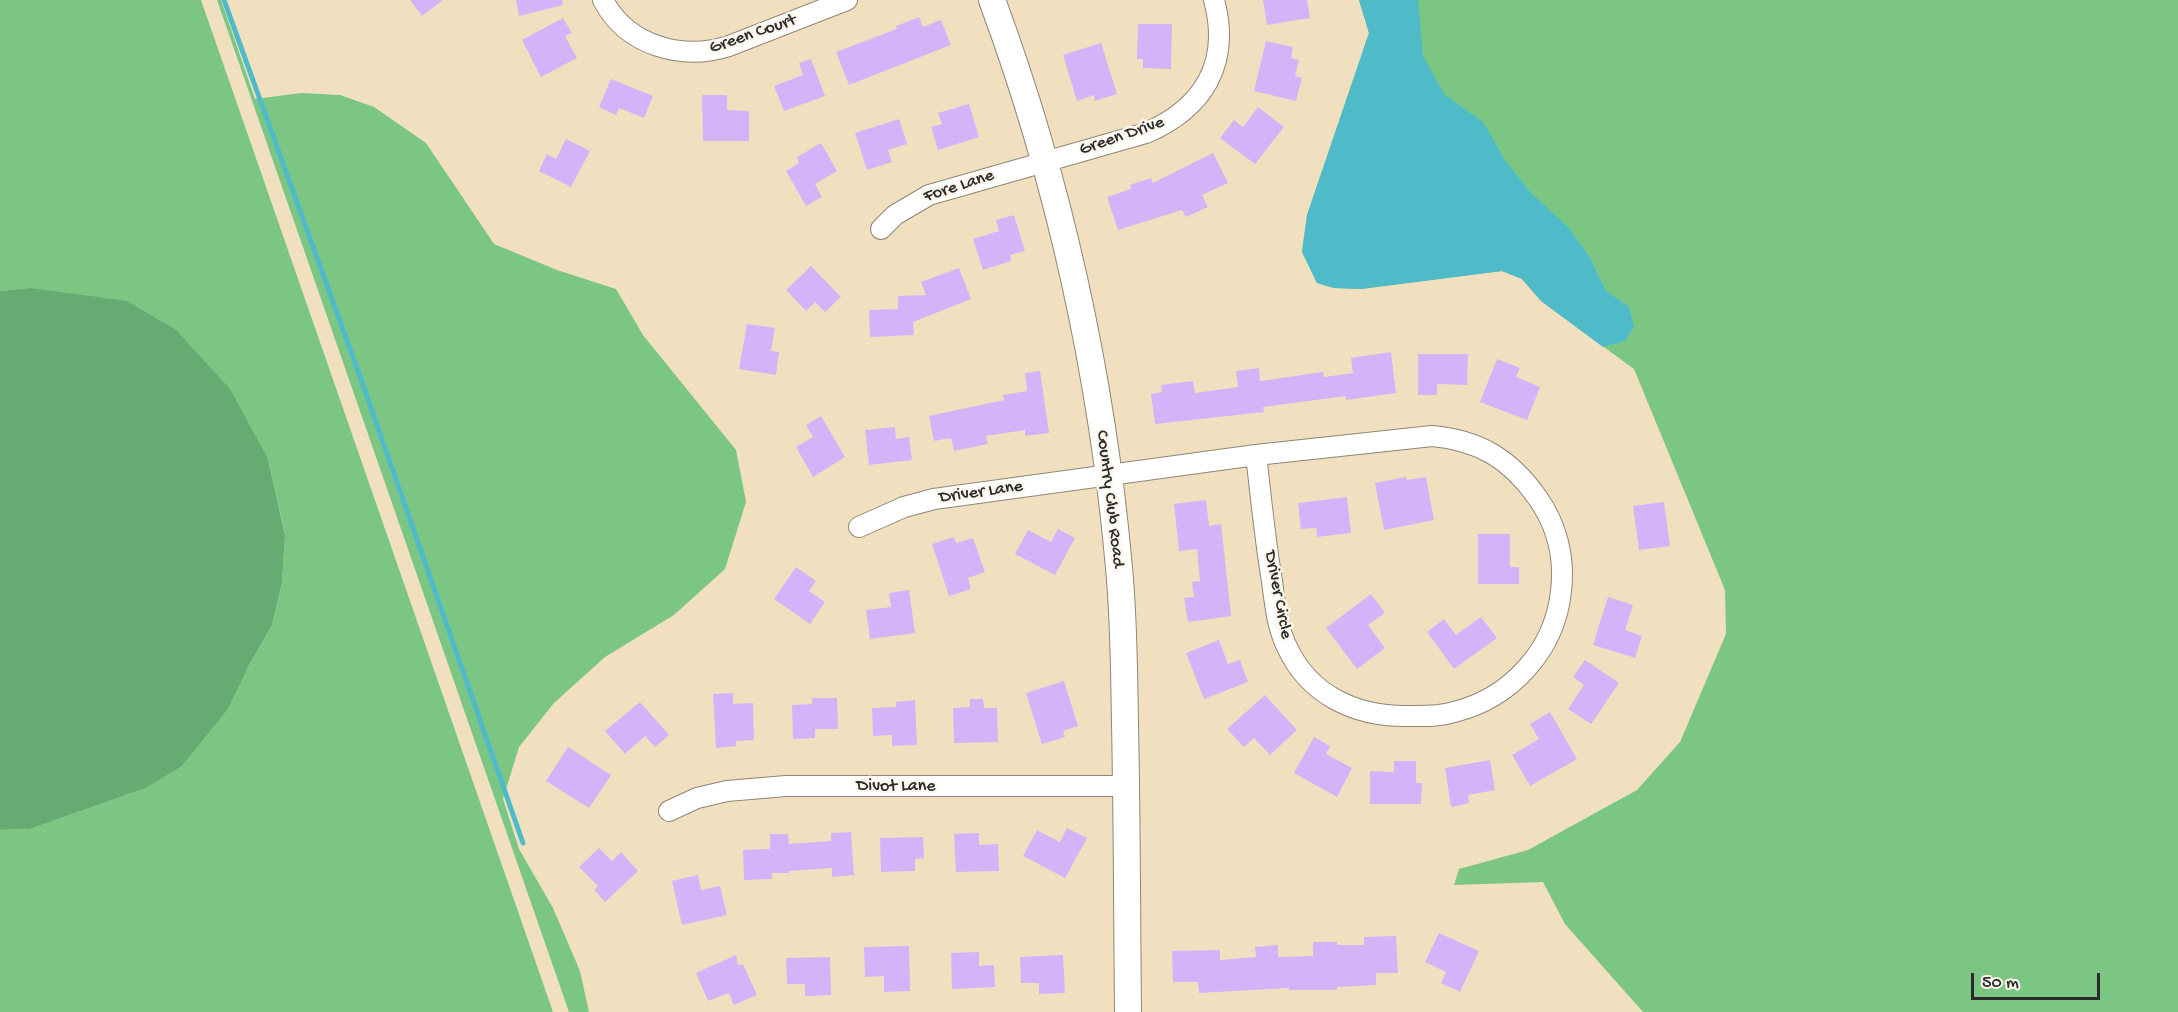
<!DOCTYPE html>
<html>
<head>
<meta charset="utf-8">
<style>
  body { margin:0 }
  #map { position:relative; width:2178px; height:1012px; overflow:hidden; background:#f1e0c0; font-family:"Gochi Hand",sans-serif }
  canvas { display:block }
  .scale { position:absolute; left:1971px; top:973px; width:129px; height:27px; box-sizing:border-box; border:3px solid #2b2b2b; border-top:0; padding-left:8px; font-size:18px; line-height:21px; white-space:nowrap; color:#2b2b2b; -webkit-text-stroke:4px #fbf7ec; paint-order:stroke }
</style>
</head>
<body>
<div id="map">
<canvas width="2178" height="1012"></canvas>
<div class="scale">50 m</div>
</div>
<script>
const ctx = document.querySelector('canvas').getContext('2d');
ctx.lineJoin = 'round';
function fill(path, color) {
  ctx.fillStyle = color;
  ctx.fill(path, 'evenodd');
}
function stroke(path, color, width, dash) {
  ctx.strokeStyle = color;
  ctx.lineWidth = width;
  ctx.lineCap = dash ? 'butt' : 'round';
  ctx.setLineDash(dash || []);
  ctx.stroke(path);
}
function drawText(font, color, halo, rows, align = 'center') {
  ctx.font = font + ' "Gochi Hand",sans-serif';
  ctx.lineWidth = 5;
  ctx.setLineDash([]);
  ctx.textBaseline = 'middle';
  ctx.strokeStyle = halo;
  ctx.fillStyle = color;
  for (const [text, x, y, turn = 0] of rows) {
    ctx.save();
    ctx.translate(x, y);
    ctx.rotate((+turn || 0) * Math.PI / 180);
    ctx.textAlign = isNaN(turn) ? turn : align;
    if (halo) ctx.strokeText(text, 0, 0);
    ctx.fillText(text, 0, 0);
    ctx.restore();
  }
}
fill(new Path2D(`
  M0,0H201L553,1012H0V830L30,829L146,788L181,767L248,667L272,625L282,583L285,534L268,459L30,288L0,291Z
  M217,0H221L255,99L301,93L340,95L374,107L426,143L494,244L557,270L616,289L643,335L736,450L746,502L725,569L674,615L605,657L554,703L519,747L503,799L519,849L553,908L580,971L589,1012H569Z
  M1359,0H2178V1012H1643L1565,924L1543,882L1454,885L1459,869L1528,850L1637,790L1680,742L1726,634L1725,590L1634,369L1541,301L1522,279L1502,271L1361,289L1334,288L1317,283L1302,252L1307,215L1369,33Z`), '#7cc684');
fill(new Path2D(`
  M30,288L127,301L176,330L230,389L268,459L285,535L282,583L272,625L248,667L227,710L181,767L146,788L30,829L0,830V291Z`), '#65ab72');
fill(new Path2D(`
  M1359,0H1418L1423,56L1445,95L1483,122L1505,160L1530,192L1569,228L1589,256L1606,291L1629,307L1634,327L1625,341L1603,347L1541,301L1522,279L1502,271L1361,289L1334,288L1317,283L1302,252L1307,215L1369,33Z`), '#4fbbc9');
stroke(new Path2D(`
  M224,0L363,385L523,843`), '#4fbbc9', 5);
fill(new Path2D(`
  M410,0H443L422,16Z
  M516,0H562L563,5L519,16Z
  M1263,0H1307L1310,18L1267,25Z
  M919,17L923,27L941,20L951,45L849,85L836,52L897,29L896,26Z
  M563,18L572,33L565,36L577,58L541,77L522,40Z
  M1138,24H1172L1171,69L1143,68V59H1137Z
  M1266,41L1293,47L1291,58L1299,60L1295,76L1302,78L1296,101L1254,91Z
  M1101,43L1117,94L1095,101L1094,95L1077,101L1063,55Z
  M811,59L825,96L784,111L774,86L803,75L799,63Z
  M611,79L653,96L644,118L619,108L616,115L599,107Z
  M702,95H727V110L749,111V141H703Z
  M969,104L979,137L938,150L931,127L942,124L938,113Z
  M1258,107L1284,127L1255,164L1220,138L1234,120L1243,127Z
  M899,119L907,144L888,150L892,162L867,170L855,133Z
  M566,139L590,151L571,187L539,171L547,154L556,159Z
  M821,143L837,171L815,184L822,197L806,206L786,171L799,163L797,157Z
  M1213,153L1228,183L1202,195L1208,207L1186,217L1182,210L1118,230L1107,197L1131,189L1130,185L1151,178L1153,183Z
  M1014,215L1025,251L1010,255L1011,261L983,270L973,239L999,231L996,220Z
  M811,266L841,297L825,312L815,302L806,311L786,290Z
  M959,268L971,299L913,322L914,335L870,337L869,310L898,309V296L926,295L921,282Z
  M747,324L775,328L771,351L779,352L776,375L739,369Z
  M1391,352L1396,393L1346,400V396L1263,407L1264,412L1155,424L1151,394L1162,392L1161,385L1193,381L1195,393L1238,387L1236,371L1259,368L1260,381L1323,372L1324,377L1353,373L1351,358Z
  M1418,354H1468L1467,385L1437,384V395H1418Z
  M1497,359L1520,368L1516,377L1540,387L1527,420L1480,402Z
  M1040,371L1049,433L1025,436V430L986,436L988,444L954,451L951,438L934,441L929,416L1004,400L1003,395L1027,391L1025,373Z
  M821,416L845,457L813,477L796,447L813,437L806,425Z
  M895,427L896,439L909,437L912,460L869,465L865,430Z
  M1406,477L1407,480L1426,477L1434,520L1384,530L1375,483Z
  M1347,497L1351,533L1317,537L1316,528L1301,529L1298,503Z
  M1206,500L1209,526L1221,524L1231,616L1188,622L1184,598L1194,597L1192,582L1200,581L1197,549L1179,551L1174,504Z
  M1664,502L1670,546L1639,550L1633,506Z
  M1058,529L1075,538L1055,575L1015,554L1028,530L1051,542Z
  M1478,534H1510V567H1519V584H1478Z
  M954,537L956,543L973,538L985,572L968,578L971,589L949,596L932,544Z
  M796,567L816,581L809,591L825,602L810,624L774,599Z
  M909,590L915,633L870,639L866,610L891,607L889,593Z
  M1371,594L1385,613L1368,625L1385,648L1357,669L1326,628Z
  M1608,597L1633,605L1625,630L1642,636L1635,658L1593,645Z
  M1481,617L1497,638L1454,669L1427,632L1444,619L1456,635Z
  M1219,640L1228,664L1240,660L1248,682L1204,699L1186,653Z
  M1585,660L1619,683L1591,724L1568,709L1584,685L1573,677Z
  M1064,681L1078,726L1063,731L1065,737L1042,744L1026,693Z
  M733,693V704L753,703L754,740L736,741V746L716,748L713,694Z
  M1265,695L1297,730L1270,755L1254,738L1244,747L1227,729Z
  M812,698H837L838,729H815V738L793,739L792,705L812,704Z
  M970,699H983L984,708H997L998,742L954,743L953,708L970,707Z
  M915,700L917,745L892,746V735L873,736L872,708L896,707V702Z
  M640,702L669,735L655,747L645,736L625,754L605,731Z
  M1550,712L1577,759L1530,786L1512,755L1539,739L1530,724Z
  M1314,737L1330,746L1326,754L1352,768L1337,797L1294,773Z
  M568,747L611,775L589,808L546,781Z
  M1490,760L1495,790L1468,795L1469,803L1451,807L1445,768Z
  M1394,761H1416V783H1422L1421,804H1370V771L1394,772Z
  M1067,828L1087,838L1065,878L1023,856L1037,830L1060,842Z
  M851,832L854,875L832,877V868L789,871V873H772V879L744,880L743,850L770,849V834H788L789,844L831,841V833Z
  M979,833V845L998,844L999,871L956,872L954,834Z
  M923,837L924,858L915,859V871L881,872L880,838Z
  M599,848L612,861L621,852L638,871L605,902L594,890L598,886L579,867Z
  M698,875L701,890L720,886L727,915L682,925L672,881Z
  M1439,933L1479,951L1460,992L1441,983L1446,972L1425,962Z
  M1396,936L1398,973H1376V985L1337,987V990H1289V988L1199,993L1198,982H1173L1172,951L1220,950V960L1256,957L1255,947L1278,945V957L1313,956V942H1337V945H1364V937Z
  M909,946L910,991L884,992V976L865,977L864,947Z
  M979,952V966L994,965L995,987L952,989L951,953Z
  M736,955L738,965L743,964L757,995L734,1005L729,993L708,1001L696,973Z
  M1063,955L1065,993L1039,994V983H1021L1020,957Z
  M830,957L831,995L805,996V984H787L786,958Z`), '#d5b3f8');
const minor = new Path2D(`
  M603,0C627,46 682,61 729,46L847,0
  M881,229L895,215L929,195L1146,133C1204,108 1231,63 1214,0
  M1432,436C1479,440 1510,459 1537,497C1557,525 1565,558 1561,591C1555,650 1511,698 1454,712C1438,717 1421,716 1405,716C1355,716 1309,695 1287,647C1277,627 1275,604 1272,581C1265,540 1261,497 1256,455Z
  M859,527L904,507L934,499L1256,455
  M669,811L697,798L727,791L786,786H1126`);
const tertiary = new Path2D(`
  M992,0C1059,180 1102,376 1119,568C1124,619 1124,671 1125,723C1127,819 1127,916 1128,1012`);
stroke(minor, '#8e8676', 22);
stroke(tertiary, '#8e8676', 28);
stroke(minor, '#fff', 20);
stroke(tertiary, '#fff', 26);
drawText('18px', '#2b2b2b', '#fbf7ec', [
  ["Green Court",753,35,-19],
  ["Green Drive",1122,137,-19],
  ["Fore Lane",959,187,-18],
  ["Driver Lane",981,493,-8],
  ["Country Club Road",1109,499,83],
  ["Driver Circle",1277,595,79],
  ["Divot Lane",896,787]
]);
</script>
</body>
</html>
